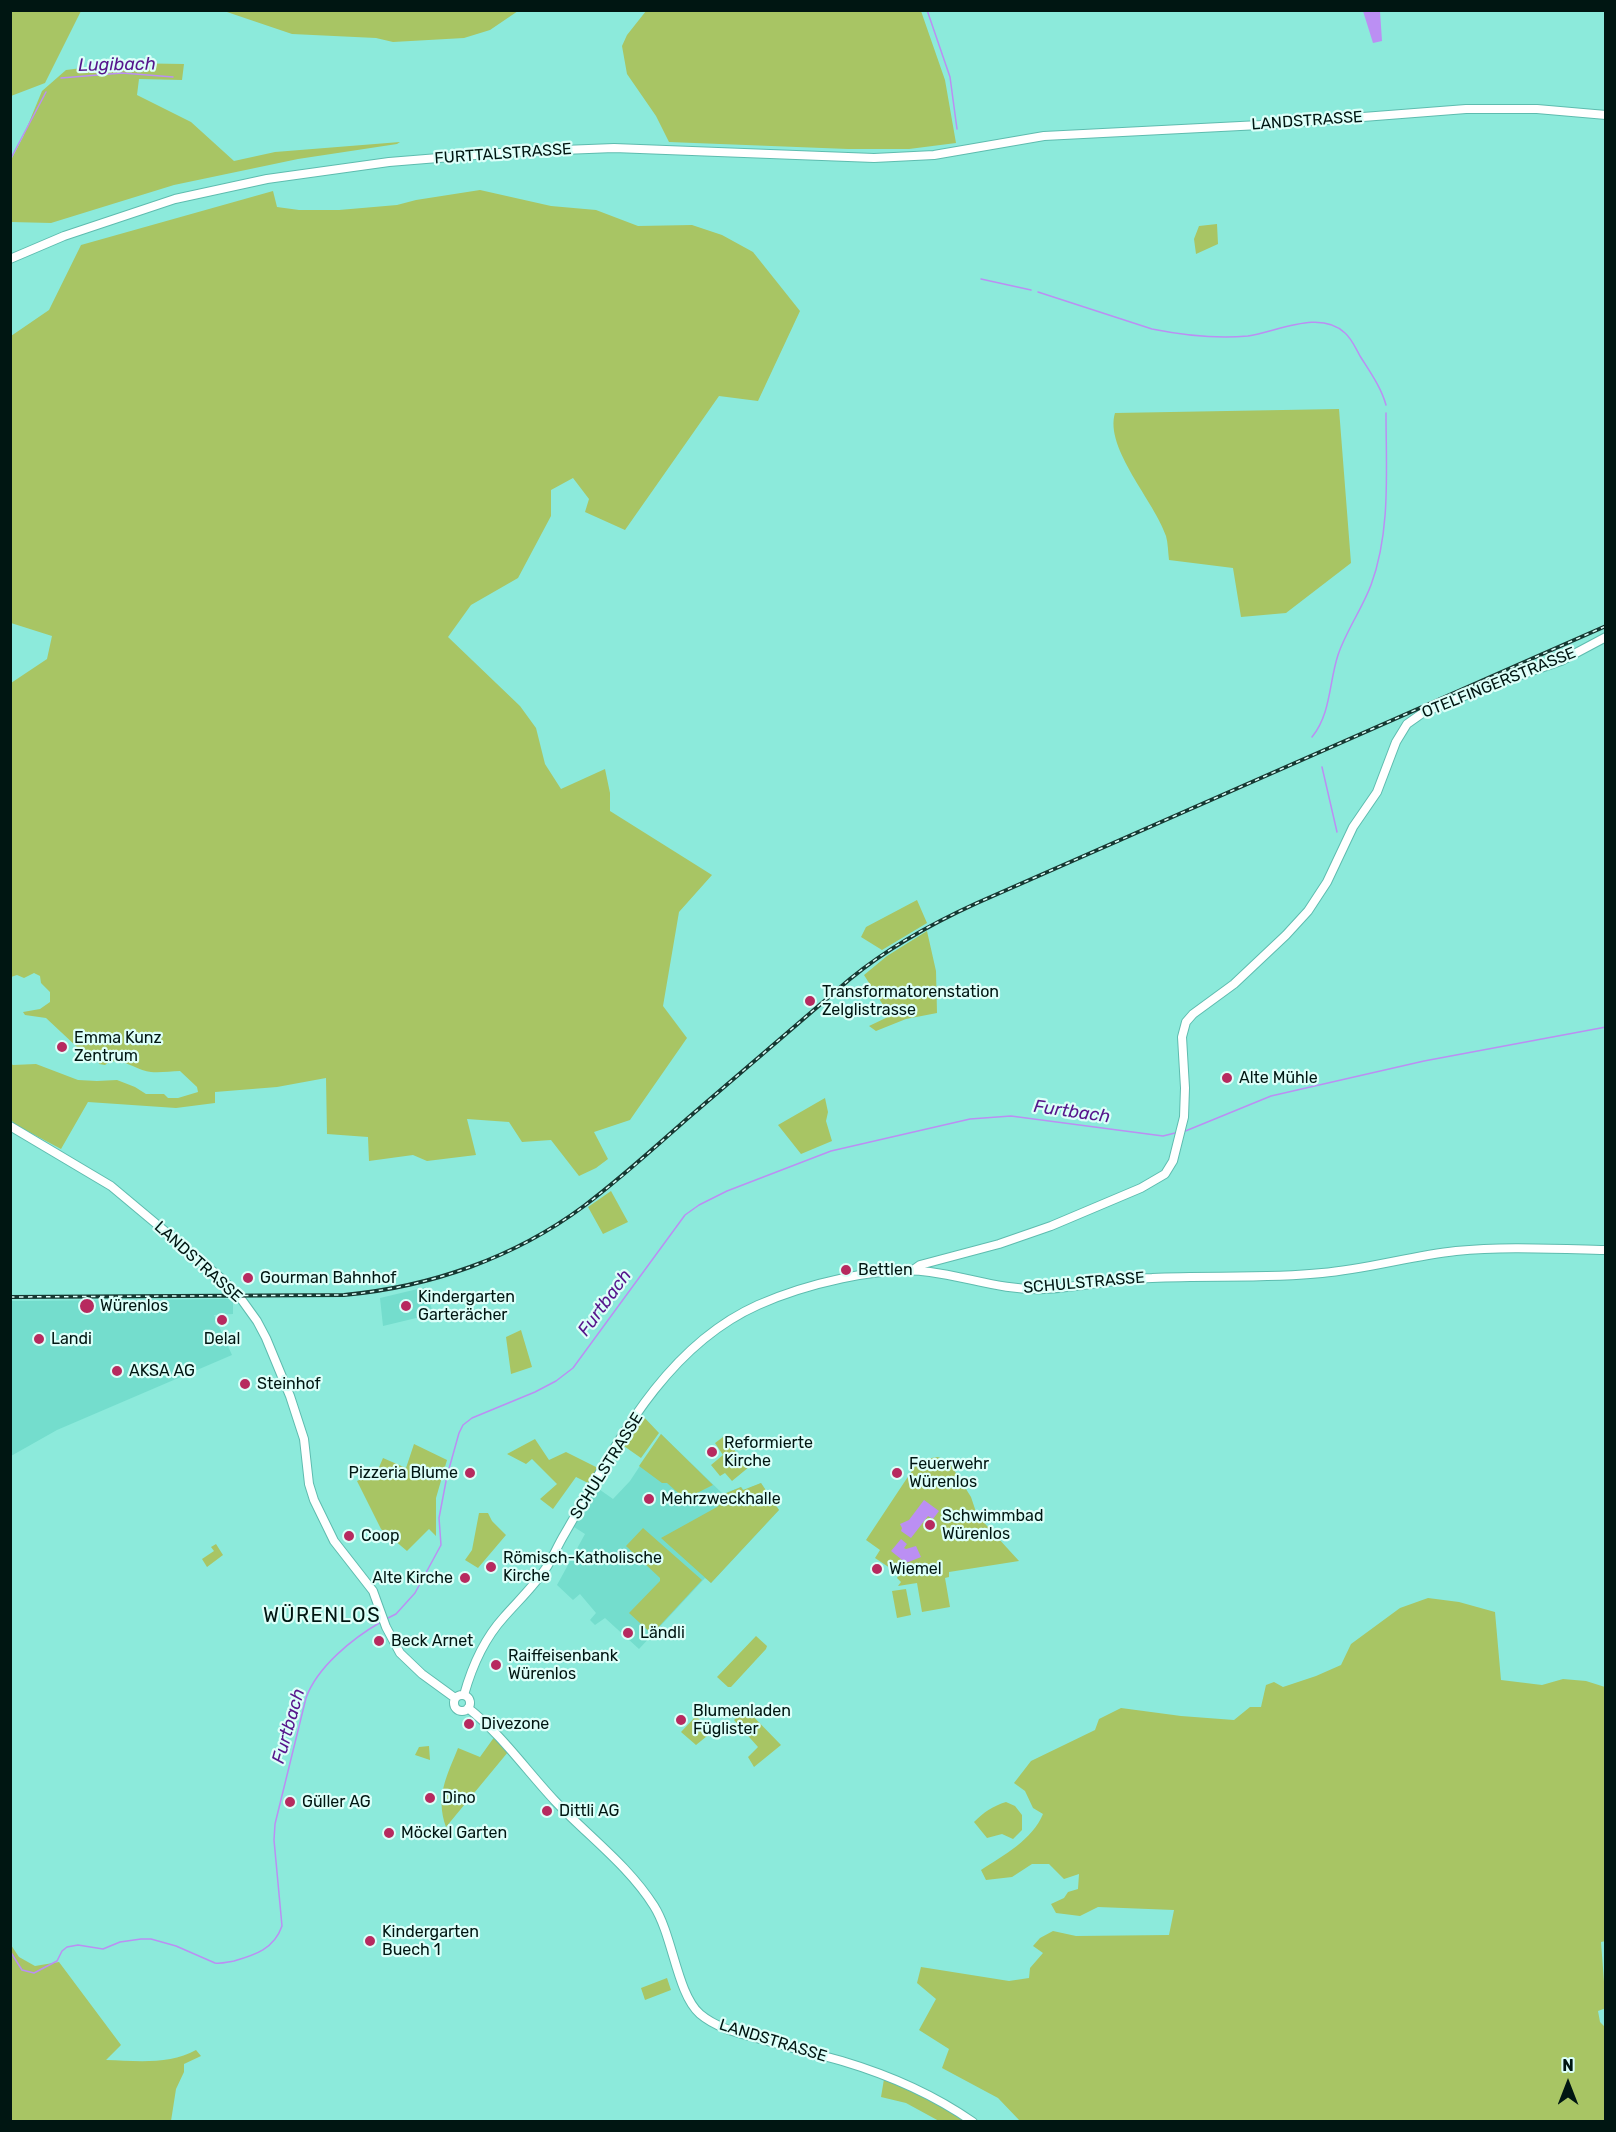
<!DOCTYPE html>
<html>
<head>
<meta charset="utf-8">
<style>
  body { margin:0 }
  #map { position:relative; width:1616px; height:2132px; overflow:hidden; background:#8ceadb; font-family:Rubik,sans-serif }
  canvas { display:block }
  .frame { position:absolute; inset:0; border:12px solid #001612; pointer-events:none }
  .north { position:absolute; left:1538px; top:2054px; width:60px; height:60px; -webkit-text-stroke:4px #dcfff9; paint-order:stroke; rotate:0deg; font-size:16px; font-weight:700; line-height:24px; text-align:center; color:#001612 }
  .north::after { content:''; display:block; margin:auto; width:21px; height:27px; background:#001612; clip-path:polygon(50% 0,100% 100%,50% 72%,0 100%) }
</style>
</head>
<body>
<div id="map">
<canvas width="1616" height="2132"></canvas>
<div class="frame"></div>
<div class="north">N</div>
</div>
<script>
const ctx = document.querySelector('canvas').getContext('2d');
ctx.lineJoin = 'round';
function fill(path, color) {
  ctx.fillStyle = color;
  ctx.fill(path, 'evenodd');
}
function stroke(path, color, width, dash) {
  ctx.strokeStyle = color;
  ctx.lineWidth = width;
  ctx.lineCap = dash ? 'butt' : 'round';
  ctx.setLineDash(dash || []);
  ctx.stroke(path);
}
function drawText(font, color, halo, rows, align = 'center') {
  ctx.font = font + ' Rubik,sans-serif';
  ctx.lineWidth = 4.5;
  ctx.setLineDash([]);
  ctx.textBaseline = 'middle';
  ctx.strokeStyle = halo;
  ctx.fillStyle = color;
  for (const [text, x, y, turn = 0] of rows) {
    ctx.save();
    ctx.translate(x, y);
    ctx.rotate((+turn || 0) * Math.PI / 180);
    ctx.textAlign = isNaN(turn) ? turn : align;
    if (halo) ctx.strokeText(text, 0, 0);
    ctx.fillText(text, 0, 0);
    ctx.restore();
  }
}
fill(new Path2D(`
  M426,1287L433,1314L383,1326L380,1298Z
  M233,1299V1314L214,1315L232,1355L57,1430L11,1456V1301Z
  M661,1434L723,1494L741,1487L744,1490L761,1483L779,1510L711,1583L705,1578L639,1649L605,1618L595,1625L590,1620L596,1613L580,1594L573,1600L557,1585L585,1534L574,1527L596,1487L613,1499L630,1481Z`), '#74ddcd');
fill(new Path2D(`
  M10,11H81L45,83L11,96Z
  M224,11L518,10V11L490,30L464,38L393,42L376,38L292,34Z
  M646,11H921L945,80L956,143L909,149H848L669,142L656,116L627,74L622,46L627,35Z
  M122,63L184,64L182,80L139,79L137,95L191,122L234,161L275,152L400,142L397,144L298,159L174,185L51,223L11,222V160L23,137L42,91L66,70Z
  M480,190L551,206L596,210L638,226L692,225L722,235L753,252L800,311L758,401L719,396L625,530L585,512L589,499L573,478L551,490V516L518,578L471,605L448,637L520,706L536,728L545,764L561,789L605,769L610,793V811L712,875L679,912L663,1006L687,1038L630,1120L594,1132L608,1159L596,1168L579,1176L551,1140L522,1142L509,1122L467,1119L476,1155L427,1161L413,1155L369,1161L368,1137L327,1134L326,1078L277,1087L215,1092V1103L176,1108L88,1102L61,1149L14,1124L11,1119L10,1063L13,1065L36,1064L78,1080L97,1081L117,1080L135,1087L146,1094H164L168,1098H178L198,1092L197,1087L180,1071C171,1071 160,1073 151,1072C136,1071 119,1054 105,1065L99,1064L97,1053L77,1047L46,1018L25,1015L23,1012L40,1009L50,1002V992L41,983L40,976L34,973L24,978L17,975L11,977V683L47,659L52,636L11,623V336L49,310L81,245L273,191L277,207L299,210H339L397,205L416,200Z
  M1217,224L1218,244L1196,254L1194,239L1199,226Z
  M1339,409L1351,563L1286,613L1241,617L1233,568L1169,560C1168,552 1168,543 1166,536C1155,502 1104,448 1115,413Z
  M917,900L927,923L882,950L861,937L866,927Z
  M927,931L936,971L937,1013L906,1019L876,1031L869,1026L890,1016L864,975L887,956Z
  M825,1098L828,1112L826,1121L832,1141L801,1154L778,1125Z
  M611,1191L628,1222L603,1234L588,1207Z
  M521,1330L532,1367L511,1374L506,1337Z
  M642,1415L659,1433L641,1458L621,1444Z
  M661,1434L713,1485L685,1499L667,1483H662L639,1466Z
  M723,1437L749,1467L732,1481L725,1473L720,1476L711,1465L723,1455L715,1443Z
  M535,1439L549,1460L566,1452L598,1468L590,1484L576,1477L553,1509L540,1499L557,1484L532,1459L526,1464L507,1454Z
  M414,1444L447,1460L436,1498V1536L429,1529L407,1551L381,1529L357,1481L377,1472L383,1458L406,1468Z
  M938,1457L949,1462L971,1497L977,1515L1019,1561L949,1572V1577L945,1578L950,1607L922,1612L917,1583L898,1586L901,1582L897,1578L899,1574L875,1558L880,1550L866,1540L919,1460Z
  M761,1483L779,1510L711,1583L661,1538L717,1507L722,1502L719,1496L741,1487L743,1490Z
  M479,1513H488L492,1521L506,1535L478,1568L465,1560L472,1550Z
  M643,1528L702,1580L652,1634L629,1613L660,1581V1578L626,1546Z
  M216,1544L223,1555L207,1567L202,1559L214,1551L211,1547Z
  M906,1589L911,1615L897,1618L892,1591Z
  M1428,1598L1459,1602L1495,1612L1501,1680L1542,1685L1563,1679L1586,1681L1605,1687L1606,1941L1601,1942L1606,2008L1598,2011L1600,2022L1605,2027V2121H1020L998,2098L942,2068L949,2049L919,2030L936,1999L917,1983L921,1967L1009,1981L1029,1978L1030,1968L1043,1953L1033,1946L1040,1938L1053,1931L1076,1936L1169,1935L1174,1910L1098,1907L1080,1916L1056,1913L1051,1904L1064,1898L1068,1892L1078,1889L1079,1874L1064,1879L1049,1864H1032L1012,1877L986,1880L981,1870C1003,1856 1033,1839 1043,1814L1033,1808L1025,1791L1014,1783L1031,1761L1095,1730L1099,1719L1121,1708L1181,1716L1234,1720L1250,1707H1261L1266,1685L1274,1682L1283,1687L1316,1676L1341,1665L1351,1644L1400,1608Z
  M756,1636L767,1646L766,1649L731,1687H728L717,1677Z
  M746,1709L781,1745L754,1767L748,1757L758,1747L734,1720Z
  M696,1716L712,1732L696,1745L681,1732Z
  M495,1736L508,1752L446,1827C435,1796 447,1776 458,1748L480,1757Z
  M429,1746L430,1760L415,1755L419,1747Z
  M1006,1802L1015,1806L1022,1815V1830L1013,1839L1002,1834L987,1838L974,1822C984,1812 993,1806 1006,1802Z
  M11,1945L19,1957L35,1966L59,1962L121,2045L106,2060C136,2061 170,2065 196,2050L201,2056L184,2064V2072L176,2089L171,2121H11Z
  M667,1978L671,1990L645,2000L641,1988Z
  M884,2079L913,2090L969,2121H939L906,2103L881,2097Z`), '#a8c564');
fill(new Path2D(`
  M1363,11H1380L1382,41L1373,43Z
  M924,1500L939,1511L933,1519L928,1516L911,1538L901,1531L902,1528L900,1524L909,1520Z
  M901,1539L907,1544L904,1548L906,1549L916,1546L921,1557L906,1563L891,1551Z`), '#bb8ff3');
stroke(new Path2D(`
  M927,10L950,77L957,129
  M61,78L122,73L173,77
  M10,160L46,92
  M981,279L1031,290
  M1038,292L1152,329C1182,335 1218,339 1248,336C1277,332 1320,309 1345,333C1352,339 1356,349 1360,356C1370,372 1381,387 1386,405
  M1312,737C1331,714 1329,682 1338,655C1346,631 1362,609 1371,585C1391,531 1386,469 1386,413
  M1322,767L1337,832
  M1183,1132L1271,1096L1424,1061L1606,1027
  M388,1618L396,1614L415,1593L441,1545L439,1518L447,1476L459,1433L463,1425L472,1418L535,1392L556,1381L573,1368L685,1215L699,1205L727,1191L831,1151L970,1119L1011,1116L1163,1136L1175,1133
  M10,1951L22,1970L34,1973L57,1961L62,1951L67,1947L78,1945L103,1949L120,1942L141,1939H151L176,1946L215,1963C222,1964 227,1962 234,1961C255,1955 274,1949 282,1926L274,1840L275,1824L306,1698C317,1667 353,1638 381,1622`), '#bb8ff3', 1.5);
const secondary = new Path2D(`
  M10,259L64,236L175,199L267,179L389,162L512,152L614,148L874,158L934,155L1044,136L1260,125L1466,109H1537L1606,115
  M10,1126L111,1186L221,1278L239,1296L257,1321L266,1338L290,1396L304,1439L309,1484L314,1500L334,1541L373,1591L386,1627L400,1653L422,1674L455,1698
  M913,1270L920,1265L999,1244L1051,1226L1141,1188L1165,1174L1173,1161L1184,1117L1185,1088L1182,1037L1186,1022L1193,1014L1234,984L1286,935L1308,911L1327,882L1353,827L1377,792L1396,742L1407,724L1424,712L1489,686L1561,661L1606,637
  M454 1703a8 8 0 1 1 16 0a8 8 0 1 1-16 0Z
  M464,1695C472,1666 484,1639 504,1617C519,1600 536,1584 548,1565C554,1555 558,1545 564,1535C614,1449 662,1348 758,1305C803,1285 880,1265 930,1272C968,1277 1004,1291 1044,1289C1080,1287 1115,1279 1152,1278C1208,1275 1265,1279 1322,1273C1367,1269 1411,1256 1456,1251C1505,1246 1556,1249 1606,1250
  M468,1708C501,1734 526,1770 555,1801C588,1836 628,1865 654,1906C673,1936 677,1994 700,2014C719,2030 744,2034 767,2041C792,2048 817,2054 842,2061C889,2075 933,2094 973,2122`);
stroke(secondary, '#5ebcaf', 10);
stroke(secondary, '#fff', 8);
const rail = new Path2D(`
  M10,1297L344,1295C430,1287 514,1258 584,1206C620,1179 654,1148 688,1118C742,1072 796,1025 850,979C889,947 931,924 977,903L1606,626`);
stroke(rail, '#163832', 4);
stroke(rail, '#dcfff9', 1.5, [4.5]);
for (const [x, y, r, color] of [
  [810,1001,6,"#b72a5f"],
  [62,1047,6,"#b72a5f"],
  [1227,1078,6,"#b72a5f"],
  [846,1270,6,"#b72a5f"],
  [248,1278,6,"#b72a5f"],
  [87,1306,8,"#b72a5f"],
  [406,1306,6,"#b72a5f"],
  [222,1320,6,"#b72a5f"],
  [39,1339,6,"#b72a5f"],
  [117,1371,6,"#b72a5f"],
  [245,1384,6,"#b72a5f"],
  [712,1452,6,"#b72a5f"],
  [470,1473,6,"#b72a5f"],
  [897,1473,6,"#b72a5f"],
  [649,1499,6,"#b72a5f"],
  [930,1525,6,"#b72a5f"],
  [349,1536,6,"#b72a5f"],
  [491,1567,6,"#b72a5f"],
  [877,1569,6,"#b72a5f"],
  [465,1578,6,"#b72a5f"],
  [628,1633,6,"#b72a5f"],
  [379,1641,6,"#b72a5f"],
  [496,1665,6,"#b72a5f"],
  [681,1720,6,"#b72a5f"],
  [469,1724,6,"#b72a5f"],
  [430,1798,6,"#b72a5f"],
  [290,1802,6,"#b72a5f"],
  [547,1811,6,"#b72a5f"],
  [389,1833,6,"#b72a5f"],
  [370,1941,6,"#b72a5f"]
]) {
  const dot = new Path2D();
  dot.arc(x, y, r, 0, 2 * Math.PI);
  ctx.fillStyle = color;
  ctx.fill(dot);
  stroke(dot, '#dcfff9', 2);
}
drawText('16px', '#001612', '#dcfff9', [
  ["LANDSTRASSE",1307,121,-4],
  ["FURTTALSTRASSE",503,154,-4],
  ["OTELFINGERSTRASSE",1499,683,-22],
  ["LANDSTRASSE",198,1262,42],
  ["SCHULSTRASSE",1084,1283,-5],
  ["SCHULSTRASSE",607,1466,-58],
  ["LANDSTRASSE",773,2041,17]
]);
drawText('16px', '#001612', '#dcfff9', [
  ["Transformatorenstation",822,992],
  ["Zelglistrasse",822,1010],
  ["Emma Kunz",74,1038],
  ["Zentrum",74,1056],
  ["Alte Mühle",1239,1078],
  ["Bettlen",858,1270],
  ["Gourman Bahnhof",260,1278],
  ["Kindergarten",418,1297],
  ["Garterächer",418,1315],
  ["Würenlos",100,1306],
  ["Landi",51,1339],
  ["Delal",222,1339,"center"],
  ["AKSA AG",129,1371],
  ["Steinhof",257,1384],
  ["Reformierte",724,1443],
  ["Kirche",724,1461],
  ["Feuerwehr",909,1464],
  ["Würenlos",909,1482],
  ["Pizzeria Blume",458,1473,"right"],
  ["Mehrzweckhalle",661,1499],
  ["Schwimmbad",942,1516],
  ["Würenlos",942,1534],
  ["Coop",361,1536],
  ["Römisch-Katholische",503,1558],
  ["Kirche",503,1576],
  ["Wiemel",889,1569],
  ["Alte Kirche",453,1578,"right"],
  ["Ländli",640,1633],
  ["Beck Arnet",391,1641],
  ["Raiffeisenbank",508,1656],
  ["Würenlos",508,1674],
  ["Blumenladen",693,1711],
  ["Füglister",693,1729],
  ["Divezone",481,1724],
  ["Dino",442,1798],
  ["Güller AG",302,1802],
  ["Dittli AG",559,1811],
  ["Möckel Garten",401,1833],
  ["Kindergarten",382,1932],
  ["Buech 1",382,1950]
], 'left');
drawText('italic 18px', '#56158b', '#dcfff9', [
  ["Lugibach",117,65,-1],
  ["Furtbach",1072,1112,8],
  ["Furtbach",605,1303,-54],
  ["Furtbach",289,1726,-74]
]);
ctx.letterSpacing = '1.5px';
drawText('20px', '#001612', '#dcfff9', [
  ["WÜRENLOS",322,1616]
]);
ctx.letterSpacing = '0px';
</script>
</body>
</html>
